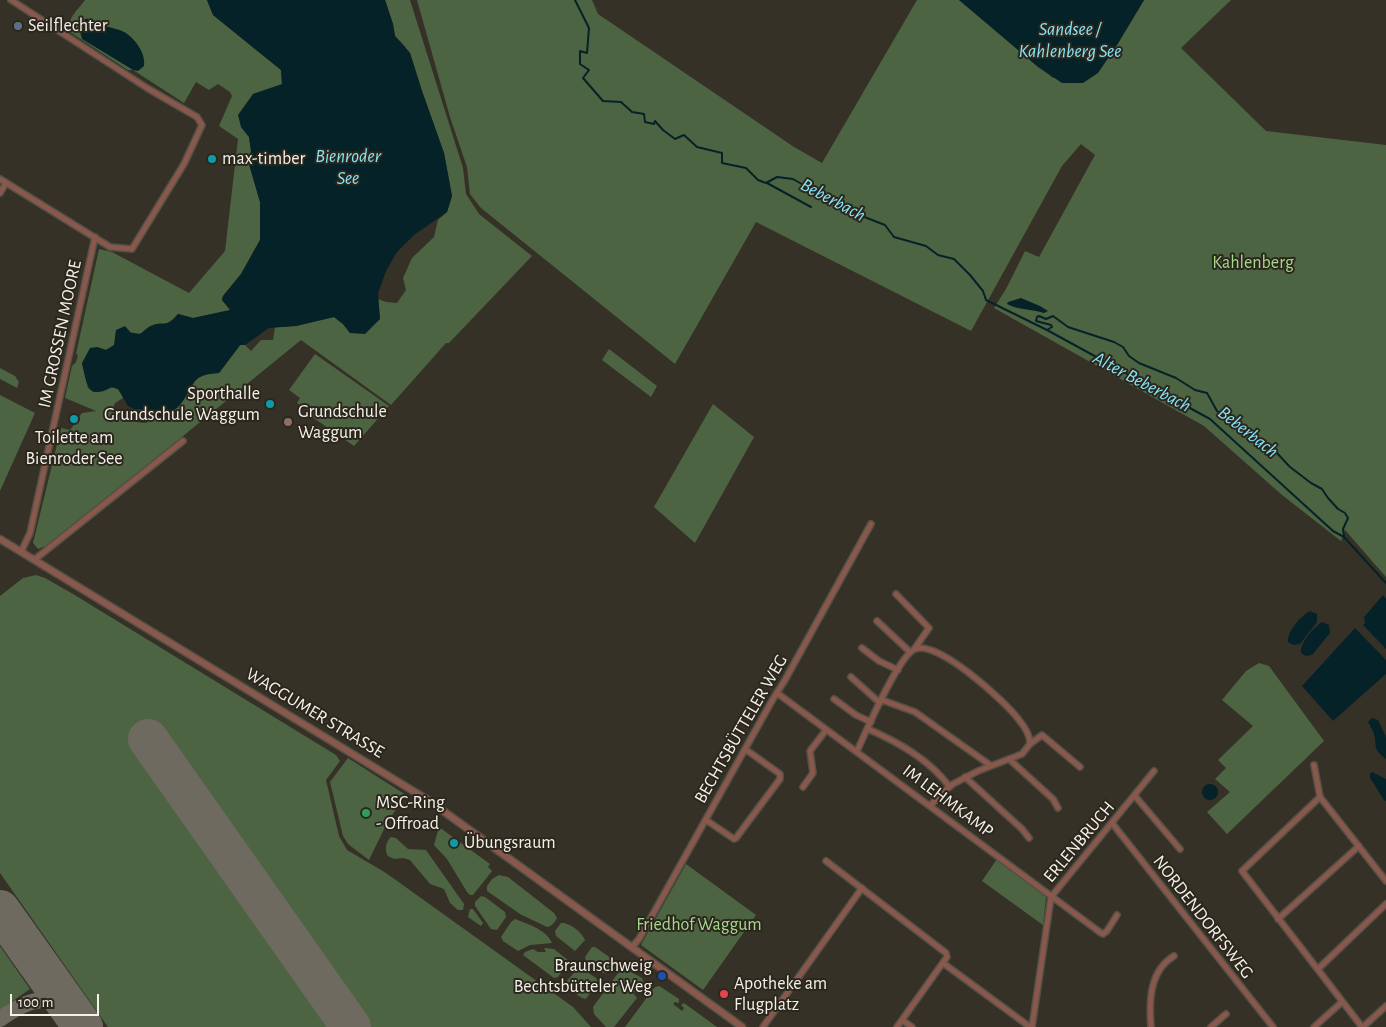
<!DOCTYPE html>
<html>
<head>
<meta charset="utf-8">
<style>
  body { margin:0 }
  #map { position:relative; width:1386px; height:1027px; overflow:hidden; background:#363126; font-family:"Alegreya Sans",sans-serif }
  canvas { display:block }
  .scale { position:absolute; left:10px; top:994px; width:89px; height:22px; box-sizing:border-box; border:2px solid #f4f1ea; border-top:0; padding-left:6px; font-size:15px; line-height:18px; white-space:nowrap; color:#f4f1ea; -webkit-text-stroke:4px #2c271d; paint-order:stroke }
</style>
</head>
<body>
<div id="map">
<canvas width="1386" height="1027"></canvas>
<div class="scale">100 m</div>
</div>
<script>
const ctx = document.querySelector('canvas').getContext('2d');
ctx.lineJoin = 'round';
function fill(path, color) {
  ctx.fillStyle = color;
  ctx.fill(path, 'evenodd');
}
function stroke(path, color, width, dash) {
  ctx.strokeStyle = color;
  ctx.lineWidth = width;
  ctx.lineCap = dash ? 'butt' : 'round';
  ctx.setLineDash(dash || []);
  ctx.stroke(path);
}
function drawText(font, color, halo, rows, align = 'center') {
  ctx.font = font + ' "Alegreya Sans",sans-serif';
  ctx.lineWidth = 4;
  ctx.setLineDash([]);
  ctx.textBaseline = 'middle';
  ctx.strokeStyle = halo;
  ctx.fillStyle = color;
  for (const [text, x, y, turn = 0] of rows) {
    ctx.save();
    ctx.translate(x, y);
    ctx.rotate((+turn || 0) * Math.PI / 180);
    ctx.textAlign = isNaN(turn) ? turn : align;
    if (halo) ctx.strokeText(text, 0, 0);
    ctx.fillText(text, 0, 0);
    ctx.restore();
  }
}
fill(new Path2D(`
  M85,0H207L213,15L281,70L282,85L253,94L241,127L249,137L251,151L249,164L260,202V240L241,274L223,296L222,300L231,310L193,318L178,314C165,329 164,320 151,326C148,327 144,331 141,334L116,330L115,345L106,350L97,347L82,363L88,388L93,392C105,389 119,382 123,398L115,403L113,408C123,418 133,423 146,423L155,414L177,408L196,380L203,374L219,373L241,344L245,345L251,351L261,340H273L275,327L296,326L334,317L343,324L350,333L380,319L378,299L386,302L397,303L406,290L403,278L412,258L434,237L438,220L447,212L452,196L444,153L422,91L410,53L402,43L395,36L393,24L385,0H410L463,168L466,194L479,214L532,256L449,343H446L391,405L301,340L49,545L38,549L33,543L61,428L70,430L82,413L96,411L65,398L72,366L76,362L78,355L76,354L99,249L112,252L189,293L225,251L238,139L219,126L232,96L230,92L218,84L209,90L196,82L184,103L133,70H128L70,32C66,19 77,11 85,0Z
  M417,0H592L598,14L794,147L822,163L917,0H959L1053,78L1117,45L1144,0H1231L1181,48L1266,131L1386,145V577L1345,530L1341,541L1282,495L1204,426L994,308L1006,289L1025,251L1039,257L1095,155L1081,144L1062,166L971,331L756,222L675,364L481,208L470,194L467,167L450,117Z
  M609,349L657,386L651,397L602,360Z
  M315,354L389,406L354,446L305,412L307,409L297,403L300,398L289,390Z
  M0,368L15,376L19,382L17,388L0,379Z
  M0,395L35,413L0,491Z
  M713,404L754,437L695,543L654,507Z
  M36,575L45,578L73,594L336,755L340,761L326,780L339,836L347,850L386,873L573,1007L591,1027H108L0,873V596L23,578Z
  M1259,663L1269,666L1324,741L1227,834L1207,812L1230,792L1215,779L1226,768L1218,760L1253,726L1222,700L1246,671Z
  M348,758L406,795L388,821L369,860L348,844L343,836L330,782Z
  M439,827L490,864L488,867L492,871L473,895H470L467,892L447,859L434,845Z
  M391,837L396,838L408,849L426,850L464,904L463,910H458L450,903L444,889L430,884L410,860L403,858L394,859L388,856C384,850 386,841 391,837Z
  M997,859L1046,897L1043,925L982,881Z
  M686,864L756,915L703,990L641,945Z
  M499,875L508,877L554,913L557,918C555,922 551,927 547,927L520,914L487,891V886L492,879Z
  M481,896L485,897L505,912L506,917L497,930L491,929L475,906V902Z
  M470,909H473L483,923L481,926L468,917Z
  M515,919C528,924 547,930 552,943L530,945L518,951L503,941L501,937L511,922Z
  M561,923C569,922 582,932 585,940L575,951L556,936L555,931Z
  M0,946L30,989L0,1010Z
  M592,947H595L615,961V963L610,971L603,973L586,961L585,957Z
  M544,948L554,949L569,961L558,977L554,978L523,955L525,952L533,949L538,952H546Z
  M579,967L596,978L598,982L586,999L582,998L566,987V982Z
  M621,969H625L642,978L645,986L639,994L634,992L633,993L637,998L614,1027H606L594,1014L593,1007Z
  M658,986L661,987L679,999V1003L675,1002L673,1004L682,1011L684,1008L681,1005L684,1003L717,1027H625L654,988Z`), '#4d6442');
fill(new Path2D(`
  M207,0H385L393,24L395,36L410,53L422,91L444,153L452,196L447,212L414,235L397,252L386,271L378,293L380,319L365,334L350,333L343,324L334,317L296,326L269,328L245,345H240L219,373C186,375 196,388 178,407C174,411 165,414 160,417L143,409H134L128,406L118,389L112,387C87,401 87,384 82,363L90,348L97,347L106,350L114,345L116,330L125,326L131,333L140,334C144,331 148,327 151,326C164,320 165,330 178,314L193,318L230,310L222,300L223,296L241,274L260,240V202L249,164L251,151L249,137L241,127L238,115L253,94L282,84L281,70L213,15Z
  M959,0H1144L1117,45L1098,73L1083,83H1062L1038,67Z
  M85,19C92,18 96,23 103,25C110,28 120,29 126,33C136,40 146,54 144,66L138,71L133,70L82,39L79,28Z
  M1021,298L1040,306L1048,311L1044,313C1032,309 1018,310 1007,304L1008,302Z
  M1383,595L1386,599V649L1363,625L1365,624L1364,617Z
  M1310,611L1317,614V622L1300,644L1293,645L1288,642C1287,631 1301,616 1310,611Z
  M1322,622L1329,625L1330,633L1312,655L1306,656L1301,653C1300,642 1314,627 1322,622Z
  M1355,628L1386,660V674L1333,721L1302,686Z
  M1372,718L1378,720L1386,737V759C1375,750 1376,750 1375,738C1374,732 1370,726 1368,722Z
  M1372,772L1386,779V801L1384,800L1370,778V774Z
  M1202 792a8 8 0 1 1 16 0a8 8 0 1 1-16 0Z`), '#052228');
stroke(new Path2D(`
  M575,0L589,28L587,53L580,51V64L589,70L583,78L603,101L621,102L632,112L644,114L645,122L654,124L655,121L663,130L675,139L684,135L697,147L722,153V163L746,168L758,180L766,183L777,177L793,179L849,211L885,225L894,237L926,246L938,255L954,259L970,275L983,291L986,300L1047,330L1210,419L1333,531L1344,537
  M767,183L811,207
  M1047,330L1052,327L1051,325L1036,321L1037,317L1039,316L1046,319L1053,316L1068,327L1114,342L1123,347L1129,356L1139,363L1176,378L1195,390L1207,393L1217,411L1250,433L1257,442L1276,452L1290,467L1311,483L1322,489L1328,498L1338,509L1345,513L1348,518L1343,529L1344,537L1386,583`), '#052228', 2);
stroke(new Path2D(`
  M0,1019C32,996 53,991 80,1024`), '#6e6a60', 16);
stroke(new Path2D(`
  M148,739L351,1027
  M0,910L83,1027`), '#6e6a60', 40);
const minor = new Path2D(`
  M0,179L110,247L132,249L184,164L202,125L197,117L147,88L11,0
  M0,193L6,183
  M21,552L30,533L95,237
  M34,560L183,441
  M896,594L929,628L915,648
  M877,621L910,652
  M862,648L879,661L898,670
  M851,677L880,703
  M777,693L1101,933L1103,934L1107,931L1117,915
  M834,699L856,715L871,722
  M882,700L915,712L990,765
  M868,729C898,742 929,759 949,786
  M1030,744L1042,735L1080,767
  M857,751C866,732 898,656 915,649C937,639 1006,702 1019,720C1025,727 1030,735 1030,744L1022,754L978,771L953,784L940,795L930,806
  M1009,759L1053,799L1058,808
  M1314,765L1320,797
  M965,777L1022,829L1029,838
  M803,787L813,773L810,751L826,730
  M1135,796L1180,849
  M706,820L734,839L736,838L780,779V774L745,749
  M1112,823L1273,1027
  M826,861L946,953L947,957L897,1027
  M1278,919L1359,846
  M632,947L639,939L773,699L785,680L871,524
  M943,963L1030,1027
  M1318,969L1386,904
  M902,1020L912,1027
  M763,1027L862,888
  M1032,1027L1051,897L1154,771
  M1151,1027C1149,1002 1149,971 1174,956
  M1211,1027L1226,1014
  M1314,1027L1342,1002
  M1362,1027L1242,871L1320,797L1386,881
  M1363,1027L1386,1006`);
const tertiary = new Path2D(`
  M0,539L428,800L742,1027`);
stroke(minor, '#545045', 8);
stroke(tertiary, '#545045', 9);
stroke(minor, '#88584d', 5);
stroke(tertiary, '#88584d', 6);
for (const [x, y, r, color] of [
  [18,26,5,"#5c6f8a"],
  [212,159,5,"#0f9aa8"],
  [270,404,5,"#0f9aa8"],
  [74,419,5,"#0f9aa8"],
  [288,422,5,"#8d6e63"],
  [366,813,5,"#2e9e5b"],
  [454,843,5,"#0f9aa8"],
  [662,976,5,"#1a4fb4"],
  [724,994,5,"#e0444e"]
]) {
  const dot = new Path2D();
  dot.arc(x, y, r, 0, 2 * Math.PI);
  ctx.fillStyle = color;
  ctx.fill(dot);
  stroke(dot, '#2c271d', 2);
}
drawText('18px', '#f4f1ea', '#2c271d', [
  ["Seilflechter",28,26],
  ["max-timber",222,159],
  ["Sporthalle",260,394,"right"],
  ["Grundschule Waggum",260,415,"right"],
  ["Grundschule",298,412],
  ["Waggum",298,433],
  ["Toilette am",74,438,"center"],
  ["Bienroder See",74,459,"center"],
  ["MSC-Ring",376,803],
  ["- Offroad",376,824],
  ["Übungsraum",464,843],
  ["Braunschweig",652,966,"right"],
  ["Bechtsbütteler Weg",652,987,"right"],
  ["Apotheke am",734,984],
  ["Flugplatz",734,1005]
], 'left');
drawText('18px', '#a4da8c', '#2c271d', [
  ["Kahlenberg",1253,263],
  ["Friedhof Waggum",699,925]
]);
drawText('18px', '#f4f1ea', '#2c271d', [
  ["IM GROSSEN MOORE",60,334,-78],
  ["WAGGUMER STRASSE",315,713,31],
  ["BECHTSBÜTTELER WEG",741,729,-60],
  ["IM LEHMKAMP",948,801,37],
  ["ERLENBRUCH",1079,842,-50],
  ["NORDENDORFSWEG",1203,917,52]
]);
drawText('italic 19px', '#85e4f8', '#2c271d', [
  ["Sandsee /",1070,29],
  ["Kahlenberg See",1070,51],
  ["Bienroder",348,156],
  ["See",348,178],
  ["Beberbach",833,200,28],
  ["Alter Beberbach",1142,382,28],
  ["Beberbach",1248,432,38]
]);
</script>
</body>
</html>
